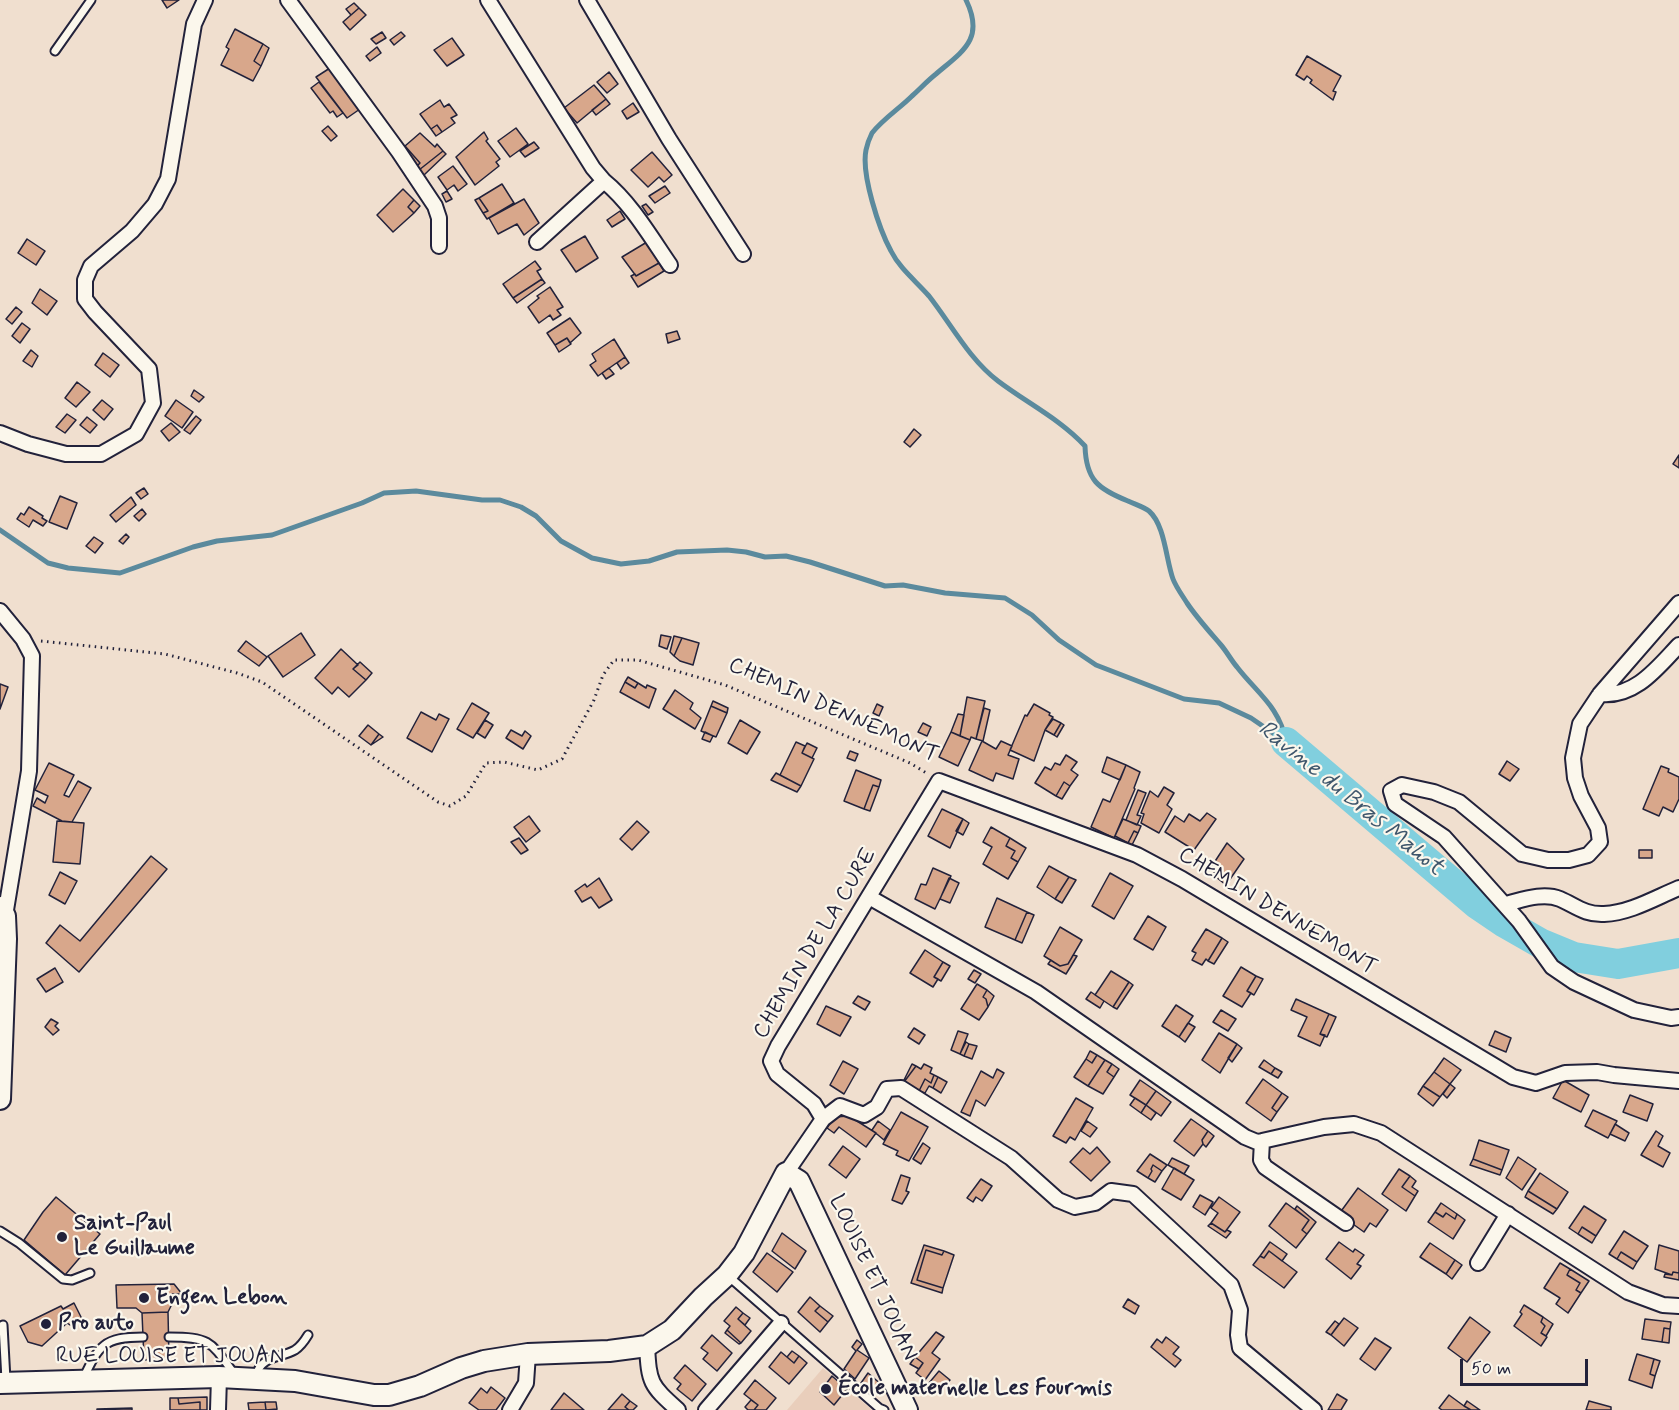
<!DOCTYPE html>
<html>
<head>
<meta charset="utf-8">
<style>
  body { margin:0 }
  #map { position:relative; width:1679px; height:1410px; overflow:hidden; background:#f0dfcf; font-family:Mynerve,sans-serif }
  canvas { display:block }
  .scale { position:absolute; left:1460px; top:1359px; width:128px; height:27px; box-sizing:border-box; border:3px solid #22223b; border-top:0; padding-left:8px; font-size:18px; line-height:21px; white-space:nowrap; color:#22223b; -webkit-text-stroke:4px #fbf7ec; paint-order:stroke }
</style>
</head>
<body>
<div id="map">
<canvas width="1679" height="1410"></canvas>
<div class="scale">50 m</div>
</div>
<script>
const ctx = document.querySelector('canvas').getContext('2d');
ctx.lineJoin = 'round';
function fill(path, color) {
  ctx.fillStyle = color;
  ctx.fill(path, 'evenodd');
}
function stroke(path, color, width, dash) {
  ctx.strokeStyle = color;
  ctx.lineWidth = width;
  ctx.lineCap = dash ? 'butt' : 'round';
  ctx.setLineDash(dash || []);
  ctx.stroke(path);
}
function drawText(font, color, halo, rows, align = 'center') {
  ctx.font = font + ' Mynerve,sans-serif';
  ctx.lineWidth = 4.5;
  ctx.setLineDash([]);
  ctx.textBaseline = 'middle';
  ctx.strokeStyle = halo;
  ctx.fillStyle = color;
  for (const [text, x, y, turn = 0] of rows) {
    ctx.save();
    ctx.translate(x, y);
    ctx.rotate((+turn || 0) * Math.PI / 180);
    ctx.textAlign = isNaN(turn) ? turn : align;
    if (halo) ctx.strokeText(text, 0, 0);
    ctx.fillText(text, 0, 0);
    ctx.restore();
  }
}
fill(new Path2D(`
  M823,1368L872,1410H787Z`), '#e9cebb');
stroke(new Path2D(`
  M966,0C985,39 963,51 936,74C927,81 920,89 912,96C900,108 883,119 872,133C870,137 867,145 866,150C861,174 879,229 891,251C900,269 916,281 929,296C951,324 969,359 998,381C1027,403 1060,419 1085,446C1086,480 1098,489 1128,501C1134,504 1144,507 1149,511C1165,525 1166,560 1173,579C1176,587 1182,595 1187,603C1197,618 1209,631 1221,645C1227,652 1231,660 1237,667C1257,693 1280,707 1286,742
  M0,530L48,563L68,568L120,573L193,547L217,541L272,535L362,503L384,493L416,491L482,500H500L521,507L536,516L561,541L592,558L621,564L649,561L677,552L727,550L746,552L765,557L786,556L810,562L885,586L903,585L945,593L1005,598L1032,615L1059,640L1096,665L1184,699L1219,703L1251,718L1286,742`), '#5b8a9d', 5);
stroke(new Path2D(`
  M1286,742L1477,904L1505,923L1540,943L1574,957L1618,964L1679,953`), '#81cfde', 30);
const building = new Path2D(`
  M162,0H179L167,8Z
  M354,3L359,8L351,15L346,9Z
  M359,8L366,15L350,30L343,22Z
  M235,29L263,44L254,61L261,66L253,81L221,65L229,49L226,47Z
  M382,32L386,38L376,44L371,39Z
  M401,32L405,36L394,45L390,40Z
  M452,38L464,55L447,66L434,50Z
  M263,44L269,48L261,66L254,61Z
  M377,47L381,53L370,61L366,56Z
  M1307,56L1341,76L1333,91L1336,92L1333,100L1310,83L1312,80L1307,76L1304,80L1296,75Z
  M330,68L360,109L347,118L316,77Z
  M609,72L618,84L607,93L597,82Z
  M319,82L343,113L337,117L333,111L330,113L311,88Z
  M594,85L606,99L577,123L564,108Z
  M606,99L610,104L596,115L592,110Z
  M440,100L444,107L449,104L457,115L451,118L455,123L442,132L437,125L431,129L420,114Z
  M633,103L639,112L627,119L622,111Z
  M437,125L442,132L436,136L431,129Z
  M328,126L337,136L331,141L322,131Z
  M516,128L528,144L510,157L498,141Z
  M484,132L488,139L486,141L500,159L496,162L499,166L475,185L456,157Z
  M420,133L435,147L437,144L443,151L419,170L416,167L420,163L405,146Z
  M534,142L539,148L525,157L520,151Z
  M405,146L420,163L416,167L402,149Z
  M443,151L446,154L424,175L419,170Z
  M652,152L672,175L664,182L659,177L648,187L631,170Z
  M453,166L467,184L458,191L454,185L447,190L438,177Z
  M502,184L514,203L487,219L483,213L488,211L479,198Z
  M665,186L670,193L655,203L649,196Z
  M403,189L414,200L408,207L414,213L393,232L377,215Z
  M447,191L452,199L446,202L442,194Z
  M479,198L488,211L483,213L475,200Z
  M524,199L539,223L524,235L517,224L498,234L489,218Z
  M414,200L420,206L414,213L408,207Z
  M646,204L653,212L648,215L642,206Z
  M620,211L625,219L612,227L607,220Z
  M585,236L598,258L576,272L561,250Z
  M27,239L45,251L36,265L18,253Z
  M647,242L659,263L636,276L622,257Z
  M535,261L541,269L537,271L542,279L513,298L503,284Z
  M659,263L664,271L638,287L631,276L635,274L636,276Z
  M542,279L545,283L517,303L513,298Z
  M550,287L563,307L557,310L561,315L553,320L550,315L539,323L528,307L539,298L537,296Z
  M40,289L57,301L47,315L32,303Z
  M16,307L22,312L12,324L6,319Z
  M570,318L581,333L570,343L567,338L555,345L547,333Z
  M22,323L30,329L20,343L12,336Z
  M677,331L680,339L668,343L666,334Z
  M567,338L571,344L559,352L555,345Z
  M614,339L625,357L598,376L590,365L596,361L592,354Z
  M31,350L38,356L32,367L23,361Z
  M103,353L119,365L110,377L95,365Z
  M625,357L629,363L621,369L617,363Z
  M609,368L614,374L606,379L602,373Z
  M77,382L90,392L76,407L65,398Z
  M194,390L204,397L199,402L191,396Z
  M102,400L113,409L104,420L93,410Z
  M176,400L193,412L182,428L165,416Z
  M67,414L76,420L65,433L56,427Z
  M196,416L201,420L190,434L184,430Z
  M87,417L97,425L90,433L80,425Z
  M171,423L180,432L169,441L161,431Z
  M914,429L921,435L910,447L904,442Z
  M1679,455V468L1673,464Z
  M144,488L148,494L141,499L136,493Z
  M60,496L77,503L67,529L49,522Z
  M131,497L136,505L116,522L110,515Z
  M29,507L43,516L42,518L47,521L43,526L33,520L29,527L17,519L21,513L24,515Z
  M142,509L146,514L139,521L134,516Z
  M126,534L129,537L123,544L119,541Z
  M94,537L103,543L95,553L86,546Z
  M301,633L315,655L283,677L268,656Z
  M661,635L671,637L667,649L659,646Z
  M674,636L682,638L674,656L670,652Z
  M682,638L699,643L693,665L680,661L674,656Z
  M246,641L267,657L259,666L238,651Z
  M341,649L358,665L353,669L366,680L349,697L338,687L332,694L315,678Z
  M360,662L372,673L366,680L353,669Z
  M628,677L638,683L635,688L625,682Z
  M625,682L635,688L638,683L646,688L647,685L656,689L649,708L620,692Z
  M0,684L8,687L0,709Z
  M675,690L693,703L690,709L701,718L695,729L663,709Z
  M967,697L985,701L976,739L971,737L970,740L960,736Z
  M713,701L728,708L727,713L711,706Z
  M472,703L489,713L473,738L457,729Z
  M877,704L883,707L879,716L873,713Z
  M1034,704L1050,713L1049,715L1053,717L1045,730L1034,761L1010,750L1025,715L1027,716Z
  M711,706L727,713L716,737L701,731Z
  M984,708L990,710L983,741L976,739Z
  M421,712L436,720L439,714L449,719L432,752L407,738Z
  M958,714L964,715L960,736L951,732Z
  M1053,719L1061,723L1054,735L1045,730Z
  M485,720L493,725L485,738L477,733Z
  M740,720L760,732L747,754L728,743Z
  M923,723L931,727L927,736L918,732Z
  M1061,723L1064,725L1057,737L1054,735Z
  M368,725L379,734L371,745L359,736Z
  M511,730L522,736L525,731L531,736L523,749L506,738Z
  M705,732L713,736L710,742L702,739Z
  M951,732L970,740L958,766L939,757Z
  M379,734L383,737L371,745Z
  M982,741L996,749L1001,741L1012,746L1008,755L1019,759L1013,779L996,773L993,781L969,770Z
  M796,742L805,746L802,753L814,759L801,786L780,775Z
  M807,743L817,748L812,758L802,753Z
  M850,751L858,754L855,761L847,758Z
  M1066,755L1077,762L1071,770L1078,775L1070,786L1064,782L1056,796L1035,783L1045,767L1051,770L1055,763L1060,765Z
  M1107,757L1126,765L1120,780L1102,772Z
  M1507,761L1519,769L1510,781L1499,774Z
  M49,763L74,775L64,795L69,797L78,781L91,788L72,822L62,821L33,806L37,798L45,803L48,796L35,790Z
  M1126,765L1140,772L1134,788L1135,789L1114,838L1091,827L1103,799L1110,802Z
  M1661,766L1669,769L1668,772L1679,777V799L1673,812L1663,807L1659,816L1643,809Z
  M856,770L881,780L879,787L873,785L864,809L844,801Z
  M776,773L801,786L797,792L771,780Z
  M1064,782L1070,786L1062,799L1056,796Z
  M873,785L879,787L870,811L864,809Z
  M1164,787L1174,793L1167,805L1172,809L1159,833L1141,823L1144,814L1141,813L1150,791L1158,797Z
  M1138,790L1146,793L1137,815L1141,816L1137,825L1126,820Z
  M942,809L963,819L950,848L928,836Z
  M1207,813L1216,819L1194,850L1165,832L1175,816L1184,822L1189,814L1200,821Z
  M529,816L540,831L526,842L514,827Z
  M963,819L969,823L963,835L956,831Z
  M1123,819L1141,826L1138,833L1134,831L1128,843L1115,836Z
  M57,821L84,823L80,864L53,862Z
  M637,821L649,832L632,850L620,839Z
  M991,827L1010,838L1006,846L1015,851L1011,858L1018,862L1008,879L983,864L992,847L983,842Z
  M1134,831L1138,833L1132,845L1128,843Z
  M519,838L528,850L521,854L511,842Z
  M1010,838L1026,848L1018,862L1011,858L1015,851L1006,846Z
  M1227,843L1244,859L1226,885L1216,877L1218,875L1210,869Z
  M1639,850H1652V858H1639Z
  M151,856L167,869L79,972L46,943L60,925L80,941Z
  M1049,866L1069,877L1055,899L1037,887Z
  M933,868L951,876L935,909L915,899L921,884L926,885Z
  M60,872L77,881L65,904L49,895Z
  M1110,873L1133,886L1114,919L1092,906Z
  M1069,877L1076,880L1062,903L1055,899Z
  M599,878L612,900L599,908L591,897L582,902L575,891L585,884L587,887Z
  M949,878L959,883L950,903L940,899Z
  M997,898L1027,912L1015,940L985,927Z
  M1027,912L1034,915L1022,943L1015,940Z
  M1148,916L1166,927L1153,950L1134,939Z
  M1060,927L1082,940L1068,964L1060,966L1044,956Z
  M1206,929L1222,938L1208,961L1206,959L1202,965L1192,960L1196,953L1192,951Z
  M1222,938L1228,942L1214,964L1208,961Z
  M925,950L943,962L934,977L938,979L933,987L910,973Z
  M1073,955L1077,956L1066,974L1048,964L1051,960L1060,966L1068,964Z
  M943,962L950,966L941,981L934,977Z
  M1241,967L1256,976L1247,991L1251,993L1242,1007L1223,996Z
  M55,968L63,982L46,992L37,979Z
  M974,970L981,974L975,983L968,979Z
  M1111,971L1129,982L1113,1007L1095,995Z
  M1256,976L1263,979L1254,995L1247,991Z
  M1129,982L1133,985L1117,1009L1113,1007Z
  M977,984L987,990L983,997L986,999L988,1007L979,1020L961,1009Z
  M987,990L994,996L988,1007L986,999L983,997Z
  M1091,992L1104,1001L1100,1008L1086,999Z
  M858,996L870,1002L865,1010L853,1003Z
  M1296,999L1329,1014L1320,1034L1325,1035L1320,1046L1298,1036L1307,1017L1291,1010Z
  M1176,1005L1193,1016L1179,1037L1162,1026Z
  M826,1006L851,1017L840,1036L817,1024Z
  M1221,1010L1236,1019L1228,1031L1213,1022Z
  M1329,1014L1336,1017L1327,1037L1320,1034Z
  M51,1019L58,1023L55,1026L59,1030L53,1035L45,1027Z
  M1188,1023L1195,1027L1185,1042L1179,1037Z
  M914,1028L925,1035L919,1044L908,1037Z
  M958,1031L968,1034L960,1054L951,1050Z
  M1495,1031L1511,1038L1506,1052L1489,1045Z
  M1219,1033L1237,1044L1220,1073L1202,1060Z
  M966,1042L969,1044L964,1056L960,1054Z
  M969,1044L977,1046L972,1059L964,1056Z
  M1237,1044L1242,1048L1232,1062L1228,1058Z
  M1090,1051L1097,1055L1092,1063L1086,1059Z
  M1097,1055L1105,1060L1088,1086L1074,1077L1086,1059L1092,1063Z
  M1444,1058L1461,1070L1450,1084L1434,1072Z
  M1105,1060L1112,1064L1107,1072L1114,1077L1103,1094L1088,1086Z
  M1264,1060L1275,1068L1271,1074L1259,1067Z
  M843,1061L858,1069L844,1094L830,1085Z
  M912,1064L916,1066L904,1082H903Z
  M924,1064L932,1068L930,1073L934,1075L931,1083L925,1079L919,1091L904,1082L916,1066L921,1069Z
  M1112,1064L1119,1069L1114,1077L1107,1072Z
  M1275,1068L1282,1072L1278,1078L1271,1074Z
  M997,1069L1004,1073L985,1106L976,1100L970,1116L961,1112L981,1071L993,1078Z
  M1434,1072L1450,1084L1440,1097L1423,1086Z
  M934,1075L938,1077L933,1088L929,1086L925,1093L919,1091L925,1079L931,1083Z
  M938,1077L947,1082L941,1093L933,1088Z
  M1263,1079L1282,1093L1272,1108L1277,1112L1271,1121L1246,1103Z
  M1140,1080L1156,1091L1146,1105L1130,1095Z
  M1563,1080L1589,1095L1581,1112L1553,1098Z
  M1450,1084L1455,1088L1447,1098L1443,1094Z
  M1423,1086L1440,1097L1433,1106L1418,1094Z
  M1156,1091L1171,1102L1161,1116L1146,1105Z
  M1282,1093L1288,1097L1277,1112L1272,1108Z
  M1630,1095L1653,1104L1647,1121L1623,1112Z
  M1076,1098L1093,1108L1075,1140L1070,1137L1066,1143L1053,1136Z
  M1135,1098L1146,1105L1141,1113L1130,1105Z
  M1146,1105L1156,1113L1151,1120L1141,1113Z
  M1593,1110L1617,1121L1608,1138L1585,1126Z
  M901,1112L928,1127L909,1161L896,1155L898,1151L883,1144Z
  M849,1116L876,1133L866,1147L839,1127L834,1133L827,1128L834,1117Z
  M1191,1119L1208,1131L1202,1140L1203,1144L1194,1156L1174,1141Z
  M878,1121L890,1130L884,1140L872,1130Z
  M1087,1121L1097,1128L1090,1137L1081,1131Z
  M1615,1124L1629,1133L1625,1141L1610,1134Z
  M1208,1131L1214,1136L1206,1147L1203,1144L1202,1140Z
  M1656,1131L1663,1136L1658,1146L1670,1153L1663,1167L1641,1155Z
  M1479,1140L1509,1150L1502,1170L1473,1159Z
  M923,1143L930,1148L921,1164L913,1159Z
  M843,1146L860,1159L846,1178L829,1165Z
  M1097,1147L1110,1162L1091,1181L1070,1162L1083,1148L1090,1154Z
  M1150,1154L1167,1165L1162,1171L1153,1165L1151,1169L1152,1171L1148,1178L1137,1171Z
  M1518,1157L1536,1169L1522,1190L1506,1178Z
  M1172,1158L1189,1166L1184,1174L1168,1165Z
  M1473,1159L1502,1170L1500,1175L1470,1165Z
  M1153,1165L1162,1171L1155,1182L1148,1178L1152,1171L1151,1169Z
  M1174,1168L1194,1180L1181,1200L1162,1189Z
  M1399,1169L1410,1176L1402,1187L1415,1196L1406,1211L1382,1194Z
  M1540,1173L1568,1192L1557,1209L1528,1191Z
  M901,1175L910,1178L906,1191L909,1192L902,1204L892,1200Z
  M1410,1176L1416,1181L1412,1187L1418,1191L1415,1196L1402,1187Z
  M981,1179L992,1186L982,1201L976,1197L973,1202L967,1198Z
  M1358,1188L1388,1210L1376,1227L1370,1223L1364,1232L1339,1214Z
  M1528,1191L1557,1209L1553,1214L1525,1197Z
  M1200,1195L1213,1202L1205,1215L1193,1207Z
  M56,1197L100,1234L65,1275L24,1240L43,1212Z
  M1219,1197L1240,1212L1225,1232L1211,1223L1218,1213L1211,1208Z
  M1286,1203L1309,1220L1302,1230L1307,1234L1296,1248L1269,1226Z
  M1441,1203L1457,1214L1455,1219L1446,1213L1443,1217L1435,1212Z
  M1297,1206L1316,1222L1307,1234L1302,1230L1309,1220L1295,1209Z
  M1584,1206L1606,1220L1596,1236L1582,1227L1578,1234L1569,1228Z
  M1435,1212L1443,1217L1446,1213L1455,1219L1457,1214L1465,1220L1453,1239L1428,1222Z
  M1211,1223L1225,1232L1227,1230L1231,1232L1226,1238L1208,1226Z
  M1582,1227L1596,1236L1592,1243L1578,1234Z
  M1624,1231L1648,1246L1637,1262L1621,1252L1617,1259L1609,1254Z
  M782,1233L806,1251L795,1269L772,1251Z
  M1270,1242L1287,1254L1282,1261L1269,1251L1264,1258L1260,1256Z
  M1339,1242L1353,1252L1355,1249L1364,1255L1357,1264L1361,1266L1351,1279L1326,1259Z
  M1430,1243L1455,1260L1446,1274L1420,1257Z
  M924,1245L944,1251L942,1255L926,1250L917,1280L943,1288L942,1293L911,1283Z
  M1659,1245L1679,1251V1273L1673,1272L1672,1275L1655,1269Z
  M926,1250L942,1255L944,1251L954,1255L943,1288L917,1280Z
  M1269,1251L1297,1272L1284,1288L1253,1265L1260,1256L1264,1258Z
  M1621,1252L1637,1262L1633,1269L1617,1259Z
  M767,1253L793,1272L777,1292L753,1272Z
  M1455,1260L1462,1265L1452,1279L1446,1274Z
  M1560,1263L1570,1269L1567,1275L1580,1283L1576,1290L1581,1293L1568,1313L1556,1304L1560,1298L1544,1288Z
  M1570,1269L1589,1281L1581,1293L1576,1290L1580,1283L1567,1275Z
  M1673,1272L1679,1273V1280L1664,1277L1665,1274L1672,1275Z
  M174,1284L182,1294H172L173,1302L168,1312L142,1313L136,1308H117L116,1285Z
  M810,1297L820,1306L815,1311L828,1322L820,1332L798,1312Z
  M1128,1299L1139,1306L1135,1314L1123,1307Z
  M74,1303L82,1319L70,1325L67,1323L42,1346L28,1342L20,1326L61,1306L63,1309Z
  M1524,1305L1543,1317L1541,1322L1545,1326L1541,1333L1547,1337L1541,1346L1514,1326L1522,1314L1520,1312Z
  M820,1306L833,1316L828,1322L815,1311Z
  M736,1307L743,1313L738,1319L751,1331L741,1343L727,1330L730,1326L724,1321Z
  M168,1312L169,1359L144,1360L142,1313Z
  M743,1313L750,1318L745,1325L738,1319Z
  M1470,1317L1490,1332L1467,1362L1448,1348Z
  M1543,1317L1553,1324L1546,1336L1541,1333L1545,1326L1541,1322Z
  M1344,1318L1358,1328L1344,1346L1331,1335Z
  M1645,1319L1671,1322L1670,1329L1664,1328L1662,1342L1642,1339Z
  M1335,1321L1339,1324L1331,1335L1326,1332Z
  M1664,1328L1670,1329L1669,1343L1662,1342Z
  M727,1330L741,1343L739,1344L725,1333Z
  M936,1332L944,1337L932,1353L940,1359L925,1380L916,1373L923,1363L915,1357Z
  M712,1335L732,1353L717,1371L703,1359L708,1353L701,1348Z
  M1166,1337L1179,1347L1173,1354L1181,1360L1175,1367L1151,1347L1157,1339L1162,1343Z
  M1375,1338L1391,1348L1375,1370L1360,1359Z
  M857,1340L862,1344L857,1350L869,1358L855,1379L844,1369L856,1351L852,1347Z
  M792,1351L799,1356L794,1363L787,1357Z
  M781,1352L794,1363L799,1356L807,1363L789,1384L769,1367Z
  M1637,1354L1654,1359L1650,1374L1655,1376L1652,1388L1629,1380Z
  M915,1357L923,1363L919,1369L910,1364Z
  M1654,1359L1660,1361L1655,1376L1650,1374Z
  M685,1365L706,1384L692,1401L677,1389L681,1384L674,1378Z
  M939,1371L950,1380L940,1392L929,1383Z
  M868,1373L883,1386L875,1395L861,1383Z
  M832,1376L847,1389L834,1405L820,1392Z
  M755,1380L776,1398L766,1410H754L758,1405L744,1394Z
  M861,1383L875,1395L872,1399L859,1386Z
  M491,1387L505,1398L496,1410H479L469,1403L481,1388L487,1393Z
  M564,1393L584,1410H551Z
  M622,1394L630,1401L625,1407L629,1410H608Z
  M1337,1394L1347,1400L1341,1410H1328Z
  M1449,1395L1464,1406L1471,1410H1442L1439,1408Z
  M207,1397V1410H200V1402L179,1404L178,1398Z
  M170,1398H178L179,1404L200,1402V1410H170Z
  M751,1400L758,1405L754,1410H748L745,1407Z
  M630,1401L637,1406L633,1410H629L625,1407Z
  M1467,1401L1480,1410H1471L1464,1406Z
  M1589,1401L1611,1407V1410H1586Z
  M265,1402H276L277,1409L266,1410Z
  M265,1402L266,1410H277H249L248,1403Z
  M132,1408V1410H97V1409Z`);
fill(building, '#d8a78b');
stroke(building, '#22223b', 1.5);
const service = new Path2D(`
  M55,51L91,0
  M0,1231L19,1243L63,1279L72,1280L90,1273
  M727,1275L879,1408L884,1410
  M3,1325L6,1380
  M169,1337C211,1337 211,1342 235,1375
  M256,1376C260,1356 281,1358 295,1350C301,1346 305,1340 308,1335
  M83,1379C99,1345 104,1337 143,1337`);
const minor = new Path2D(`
  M288,0L399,152L435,206L439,218V246
  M488,0L593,168L604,181L537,242
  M587,0L669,139L743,254
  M604,181C631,203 650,236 670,265
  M0,433L28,444L66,454H101L136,434L153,403L149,369L95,312L85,299V280L91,266L132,231L155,204L168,179L194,24L205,0
  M1679,603L1600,694L1580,724L1573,758L1575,778L1581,796L1598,828L1600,842L1588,855L1569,860H1548L1522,854L1459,802L1434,792L1402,785L1391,791L1395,804L1444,837L1519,921L1552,967L1574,982L1634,1010L1671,1018L1679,1017
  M0,611L23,639L32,656L29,771L5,916
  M1600,694C1635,698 1658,667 1679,645
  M869,897L1036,992L1245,1137L1257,1142L1262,1141L1324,1127L1354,1124L1381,1133L1628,1292L1663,1305L1679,1306
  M1505,904C1522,900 1543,892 1560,899C1576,906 1585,915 1604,914C1630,913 1655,898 1679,888
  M823,1119L814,1104L777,1074L771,1061L778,1046L939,781L1137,855L1182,879L1513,1077L1536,1083L1565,1073L1597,1072L1614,1075L1679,1081
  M1262,1141L1261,1160L1265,1167L1346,1223
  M786,1173L823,1119L840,1106L864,1115L877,1107L887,1089L901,1088L1011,1158L1058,1200L1075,1207L1095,1203L1111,1191L1133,1194L1231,1285L1240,1310L1238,1335L1240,1348L1314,1410
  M1478,1263L1508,1214
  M647,1346C649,1383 650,1385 678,1410
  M218,1410L219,1377
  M510,1410L526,1383L528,1354
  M706,1410L781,1323`);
const secondary = new Path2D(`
  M0,907L5,916L6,939L0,1099
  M0,1383L219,1377L295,1381L374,1395H389L420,1386L461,1368L484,1361L528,1354L609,1351L647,1346L672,1330L703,1297L727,1275L744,1253L786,1173L799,1181L907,1410`);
stroke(service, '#22223b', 11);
stroke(minor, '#22223b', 18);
stroke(secondary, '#22223b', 24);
stroke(new Path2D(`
  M41,641L165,654L237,673L262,682L438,802L450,806L466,796L486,763L504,762L538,770L562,759L594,700L603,675L614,660H638L725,685L910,763L928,774`), '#22223b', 3, [1.5, 4.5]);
stroke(service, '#fbf7ec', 7);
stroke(minor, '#fbf7ec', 14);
stroke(secondary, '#fbf7ec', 20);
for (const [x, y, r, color] of [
  [62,1237,6,"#22223b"],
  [144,1298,6,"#22223b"],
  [46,1324,6,"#22223b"],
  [826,1389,6,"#22223b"]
]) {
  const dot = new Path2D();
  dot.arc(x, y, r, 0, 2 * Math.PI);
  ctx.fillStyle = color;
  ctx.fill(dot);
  stroke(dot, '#fbf7ec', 2);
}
drawText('22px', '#22223b', '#fbf7ec', [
  ["CHEMIN DENNEMONT",833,711,24],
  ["CHEMIN DENNEMONT",1277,912,31],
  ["CHEMIN DE LA CURE",816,944,-59],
  ["LOUISE ET JOUAN",872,1278,65],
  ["RUE LOUISE ET JOUAN",170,1357]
]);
drawText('bold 22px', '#22223b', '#fbf7ec', [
  ["Saint-Paul",74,1224],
  ["Le Guillaume",74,1249],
  ["Engen Lebon",156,1298],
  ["Pro auto",58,1324],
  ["École maternelle Les Fourmis",838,1389]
], 'left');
drawText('italic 24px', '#3e566c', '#fbf7ec', [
  ["Ravine du Bras Mahot",1350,799,39]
]);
</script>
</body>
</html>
